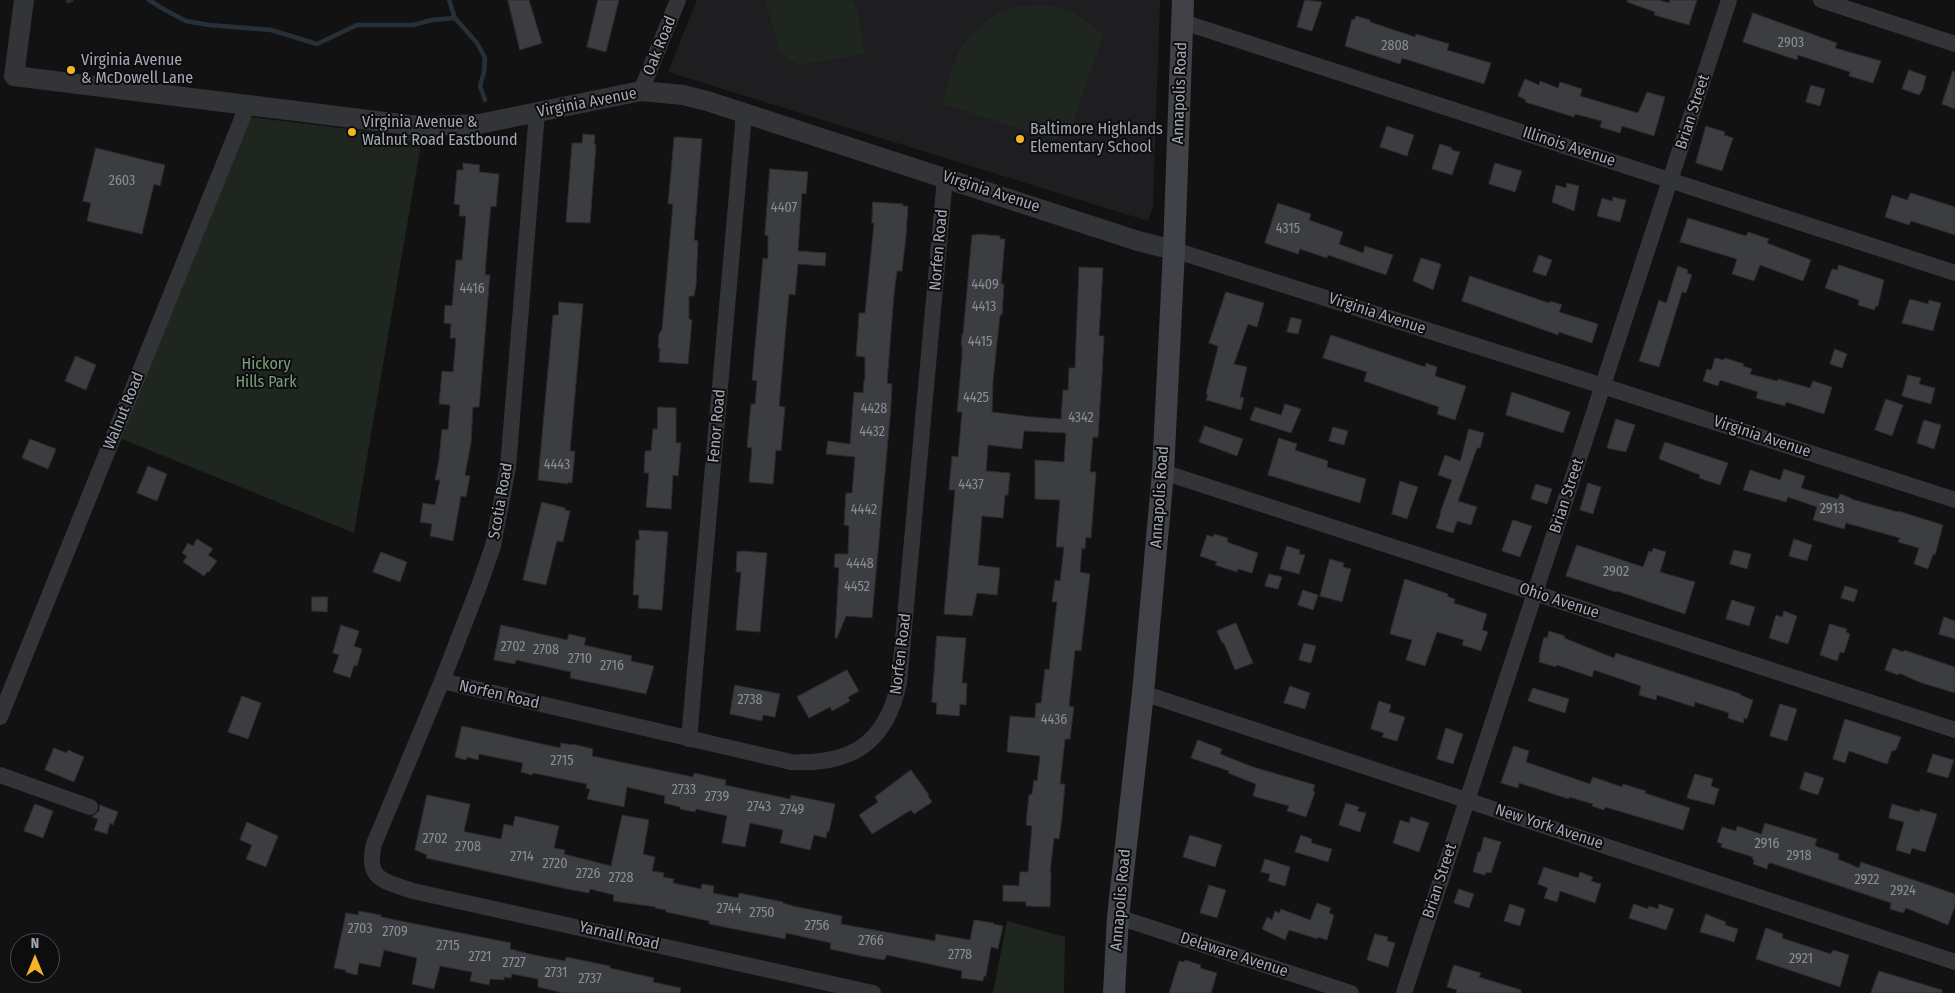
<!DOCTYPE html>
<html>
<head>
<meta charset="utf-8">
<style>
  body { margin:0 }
  #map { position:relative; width:1955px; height:993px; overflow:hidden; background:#121213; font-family:"Fira Sans Condensed",sans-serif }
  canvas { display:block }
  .north { position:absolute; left:10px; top:933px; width:50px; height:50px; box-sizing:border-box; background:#0d0d0e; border:1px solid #494b50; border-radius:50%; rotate:0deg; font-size:14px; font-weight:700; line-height:20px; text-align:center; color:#a3a8b4 }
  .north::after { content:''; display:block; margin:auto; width:18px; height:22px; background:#f5b428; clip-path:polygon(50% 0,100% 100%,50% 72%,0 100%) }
</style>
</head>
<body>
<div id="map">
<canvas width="1955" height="993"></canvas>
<div class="north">N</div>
</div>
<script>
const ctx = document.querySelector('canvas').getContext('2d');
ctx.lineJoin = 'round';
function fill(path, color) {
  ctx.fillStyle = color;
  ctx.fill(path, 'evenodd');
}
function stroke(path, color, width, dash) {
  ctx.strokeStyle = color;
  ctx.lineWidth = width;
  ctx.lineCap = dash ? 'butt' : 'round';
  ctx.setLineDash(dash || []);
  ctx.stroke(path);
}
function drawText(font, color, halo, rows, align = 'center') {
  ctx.font = font + ' "Fira Sans Condensed",sans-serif';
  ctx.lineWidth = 4;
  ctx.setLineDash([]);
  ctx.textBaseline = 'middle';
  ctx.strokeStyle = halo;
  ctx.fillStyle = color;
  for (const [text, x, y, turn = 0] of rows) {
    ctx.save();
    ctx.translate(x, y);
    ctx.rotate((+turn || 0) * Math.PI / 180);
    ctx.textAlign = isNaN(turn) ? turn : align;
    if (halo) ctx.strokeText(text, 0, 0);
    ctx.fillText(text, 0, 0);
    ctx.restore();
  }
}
fill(new Path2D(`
  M697,0H1160L1153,206L1148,221L668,72Z`), '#1e1e20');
fill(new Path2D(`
  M765,0H852L858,12L865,54L798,65L781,54Z
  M1045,5C1071,10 1084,16 1103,35L1069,133L1054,140L943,104C950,72 954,48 981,26C987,20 995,14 1003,11C1015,5 1032,6 1045,5Z
  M250,117L422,138L354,533L117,437Z
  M1007,921L1065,937L1064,993H993Z`), '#1e261f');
stroke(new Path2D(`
  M149,0L165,10L186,21L209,25L271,30L317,44L357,25H413L432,20L455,18
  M449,0L455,18L477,43L485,58L484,72L480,86L485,100
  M68,1L71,0`), '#283037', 4.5);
const building = new Path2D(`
  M508,0H529L542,43L520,50Z
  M598,0H619L606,52L587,47Z
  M1305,0L1322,2L1312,31L1297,27Z
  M1628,0H1659L1669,3L1670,0H1697L1689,25L1654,15L1655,12L1627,2Z
  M1753,13L1837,43L1835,48L1881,61L1873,83L1849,76L1850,72L1798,55L1797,60L1743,42Z
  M1356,16L1370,20V22L1415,37L1416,34L1449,44L1447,50L1491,63L1484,84L1402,58L1400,64L1345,46L1352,19L1354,20Z
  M1909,70L1926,76L1923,89L1919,95L1902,89Z
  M1953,71L1955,72V109L1942,104Z
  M1525,79L1539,85L1540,81L1558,88L1560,82L1582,89L1580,96L1638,113L1647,92L1665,97L1654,136L1622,126L1620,133L1600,127L1602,121L1575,114L1574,117L1525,102L1526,100L1518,96Z
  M1811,85L1825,89L1820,106L1806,102Z
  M1387,126L1414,135L1407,156L1380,147Z
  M1706,126L1725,132L1724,135L1733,138L1722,171L1696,163Z
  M583,134L595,135L594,144L596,145L590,223L566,222L572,143H582Z
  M678,137L702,139L694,240L698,241L696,285L694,296H689V319L692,320L688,364L659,362L660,348H658L659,334L662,329L673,204H668L670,183L674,138Z
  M1440,144L1452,148V150L1460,152L1452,175L1432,169Z
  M96,148L165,165L160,186L154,184L142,234L87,221L91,203L83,201Z
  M463,163L480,165L479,172L499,174L496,207L491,206L488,236L485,275H490L489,286L480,397L479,407H473L471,443L465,475L470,476L466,497L461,496L453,541L430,536L432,524L420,522L423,503L435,505L440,480H435L439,459L442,429L448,430L450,405L439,404L442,371L453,372L456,338H450L451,324L444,323L445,305L452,306L456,260H462L466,216H459L460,205L454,204L457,170H463Z
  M1495,163L1522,171L1515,192L1489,184Z
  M770,169L808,172L806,194L802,193L798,251L826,253L825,266L798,264L795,295L789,294L779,406L785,407L781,451L776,450L773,484L749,482L752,448L747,447L751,404H755L757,381L752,380L763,258L768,259V236L765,235Z
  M1567,183L1579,186L1574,211L1552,202L1556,185L1566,188Z
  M1911,193L1955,207V235L1911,221L1909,225L1885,217L1892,195L1907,200Z
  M1613,197L1626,200L1620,222L1597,216L1602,198L1612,201Z
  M873,202L903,204V206H908L906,236L902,271H897L894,294L887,383L892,384L891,406L872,618L846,616L837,638H835L839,568L834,567L835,554H848L849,526L844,525L846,493H852L855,457L826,454L828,441L850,444L854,392L863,393L864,380H865V357L856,356L858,329L859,313H865L874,223H872Z
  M1278,203L1311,214L1309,220L1343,232L1339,244L1363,253L1365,246L1393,255L1386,275L1328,255L1327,258L1300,249L1298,254L1265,243Z
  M1688,218L1746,236L1748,232L1769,239L1767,243L1811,260L1803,281L1760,265L1754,281L1732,274L1737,259L1680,242Z
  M977,234L1000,236V239H1005L1001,284H1004L1002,315H1000L993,381L992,412L1032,417L1061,419L1063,390H1068L1069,368H1075L1079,267L1103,268L1099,336H1104L1102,375L1098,437H1093L1090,472H1096L1091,538L1086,537L1085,549L1082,548L1080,572L1090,574L1081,651L1075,650L1069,706L1074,707L1070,739H1065L1060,784H1065L1062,818L1059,839L1054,838L1050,872H1051L1050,907L1026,906V902L1003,901V885L1019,886L1020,872H1028L1032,826L1026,825L1027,813L1029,795L1032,794L1034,780L1037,781L1040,756L1007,752L1010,716L1035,718L1036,703H1041L1045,669L1049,670L1057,602H1052L1055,580L1060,581L1064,547H1056L1060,500L1035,499V460L1064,462L1066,433L1024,431L1022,449L988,445L986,471L1010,473L1008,495H1005L1003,518L982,516L978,565L1000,568L997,595L977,593L972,616L944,614L955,490H949L952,456L958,457L962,412H957L962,356V345H961L962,334H963L972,235H977Z
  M1539,255L1552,260L1546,276L1533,272Z
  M1421,258L1441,264L1433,290L1413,281Z
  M1839,265L1884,280L1878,306H1876L1874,310L1858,305L1859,300L1825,288L1832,269L1837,270Z
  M1678,266L1688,270L1687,273L1692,275L1686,293L1682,292L1659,367L1639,361L1659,300L1666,303Z
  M1470,276L1549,303L1550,301L1562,305L1559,312L1598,324L1592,343L1559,332L1558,335L1462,301Z
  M1226,292L1264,303L1257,327L1248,324L1234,364L1247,367L1240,397L1244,398L1241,410L1206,400L1208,394H1206L1217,351L1218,346L1209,343Z
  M1910,299L1928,304L1929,300L1941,303L1933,331L1902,323Z
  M559,302L583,304L570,451H575L572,483L568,482V484L538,480L553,315H558Z
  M1291,317L1302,320L1298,334L1287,332Z
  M1331,335L1425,367L1426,363L1437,367L1435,376L1466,386L1455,420L1437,414L1439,407L1364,381L1367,372L1323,358Z
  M1835,349L1847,354L1842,368L1830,364Z
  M76,356L96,365L86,390L65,381Z
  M1715,358L1724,360L1725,358L1744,364L1743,366L1752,369L1750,374L1777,381L1778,379L1810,388L1813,381L1832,387L1824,414L1786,402L1785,406L1756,398L1758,392L1720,380L1718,386L1703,381L1707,369L1711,370Z
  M1908,375L1921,378L1919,384L1935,388L1931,404L1902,396Z
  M1512,392L1570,412L1563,433L1506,415Z
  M1886,399L1903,405L1892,436L1875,430Z
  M1285,404L1301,409L1291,433L1250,420L1255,407L1281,415Z
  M658,407L676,408V443H681L678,476L673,475L671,509L646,507L649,473H644L645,451H651L653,429H657Z
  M1616,419L1635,425L1626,452L1607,448Z
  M1924,420L1941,425L1934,449L1917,443Z
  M1205,426L1243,439L1237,456L1199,442Z
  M1333,427L1348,431L1344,445L1329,441Z
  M1469,429L1484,433L1480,448H1477L1458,501L1477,507L1471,525L1457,521L1453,533L1436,528L1441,513H1440L1452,480L1438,475L1445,455L1460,461Z
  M1279,438L1297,444L1295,450L1328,461L1327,467L1366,479L1360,503L1268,475Z
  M30,439L56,449L48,469L22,458Z
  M1665,442L1728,463L1720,485L1699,478L1700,475L1659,459Z
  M148,466L167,474L157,501L137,493Z
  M1784,469L1805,476L1801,488L1838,499L1840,494L1851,498V499L1898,512V511L1943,525L1935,555L1933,554L1928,569L1914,564L1919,548L1898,542L1900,538L1846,523L1844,529L1813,520L1817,507L1788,497L1786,502L1743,490L1750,470L1780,480Z
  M1400,481L1418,487L1407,519L1392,514Z
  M1588,483L1601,487L1593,514L1580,510Z
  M1536,484L1552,489L1547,504L1531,499Z
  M542,502L565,508V510L570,511L563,542L557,541L546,585L523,580Z
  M1513,520L1532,526L1520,557L1502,551Z
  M639,530L668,532L662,610L638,608L639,595H633L636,540H639Z
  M1214,534L1228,538L1227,542L1258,553L1252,573L1238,569L1237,572L1215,565L1217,562L1200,556L1207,535L1213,537Z
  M197,539L213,549L208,555L217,561L209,572L208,571L204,576L183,562L187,556L182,553L188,543L193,546Z
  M1794,539L1812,545L1807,561L1789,556Z
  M1577,545L1643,567L1649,551L1652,552L1653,548L1666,552L1660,572L1695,582L1685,614L1617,591L1616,592L1566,576Z
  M1287,546L1300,550L1299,554L1305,555L1299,574L1280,569Z
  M1734,550L1751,554L1747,569L1730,564Z
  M743,551L767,553L760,632L736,630L741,572H736L737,552Z
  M381,552L407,562L400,582L373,572Z
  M1330,559L1344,563L1343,567L1351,569L1342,602L1320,596Z
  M1269,574L1282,577L1278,589L1265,586Z
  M1405,579L1448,594L1447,596L1455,599L1454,603L1487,614L1482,630L1488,632L1481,651L1462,645L1464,640L1437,632L1425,666L1406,660L1412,640L1390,634Z
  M1845,586L1858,590L1854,602L1841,598Z
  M1303,590L1318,595L1313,610L1298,605Z
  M312,597H328L327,612L312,611Z
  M1732,600L1755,607L1749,626L1726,619Z
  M1784,611L1797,616L1788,644L1769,638L1776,615L1782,617Z
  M1944,617L1955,621V639L1939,634Z
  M1236,623L1253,663L1235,670L1224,643H1222L1217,631Z
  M1830,624L1847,629L1846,632L1850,634L1844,653L1840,652L1837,661L1820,655Z
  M341,625L359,631L354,646L362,649L357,666L354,665L350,678L333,672L339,655L333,653Z
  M501,625L567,640L569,634L586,638L584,645L632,656L631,661L654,666L646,694L570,678L571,672L516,660L515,664L494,660Z
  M1549,631L1565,636L1564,638L1614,658L1616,653L1741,694L1740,695L1753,700L1747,719L1744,718L1743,723L1728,718L1729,713L1695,702L1694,707L1657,695L1656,700L1639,695L1641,686L1594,670L1592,677L1557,665L1556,667L1539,662L1540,657H1539L1544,637L1547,638Z
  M937,636L966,638L962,683H967L966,705L960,704L959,716L936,714L937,703L932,702Z
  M1304,643L1316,646L1311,663L1299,660Z
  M1893,648L1903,652L1904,650L1955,667V693L1919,682L1899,673L1898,675L1885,670Z
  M847,670L859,691L848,697L850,701L832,711L830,707L809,718L797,697Z
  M735,685L780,694L775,717L763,715L762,721L730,714Z
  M1290,686L1310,693L1305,709L1284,703Z
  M1533,688L1569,699L1565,713L1528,701Z
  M242,696L261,703L248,739L228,732Z
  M1379,701L1391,705L1389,712L1405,717L1397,741L1382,737L1384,733L1371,729Z
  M1780,704L1797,709L1787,741L1770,736Z
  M1845,719L1901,737L1896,750L1892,751L1887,764L1849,751L1845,763L1833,759Z
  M462,726L560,748L561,743L572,745L573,744L593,749L592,756L693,777L694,773L726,780L725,785L790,799L791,795L835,804L829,832L827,831L826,838L814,835L810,850L780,843L783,830L750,823L745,847L722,843L727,816L696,809L695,812L680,809V807L664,803L665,796L627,787L624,807L587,799L590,789L586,788L587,784L533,773L532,775L521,772L523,763L479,754L478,760L467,757L466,760L455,757Z
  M1446,728L1463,734L1453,764L1437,759Z
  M1198,740L1222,749L1220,754L1253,767L1315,785L1313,791L1315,792L1306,817L1287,811L1289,806L1253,796L1256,784L1228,773L1229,771L1191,758Z
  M1514,746L1529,751L1526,762L1590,784L1593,777L1622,787L1623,784L1646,791L1645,793L1690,808L1683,830L1605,807L1604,810L1592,806L1593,804L1569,797V799L1519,783L1518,788L1501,783Z
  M54,748L67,753L68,750L84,757L74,782L45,770Z
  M1933,754L1954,760L1948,778L1927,772Z
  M911,770L929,795L928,796L932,802L914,814L911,810L872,834L859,815L878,802L875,797Z
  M1805,772L1824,778L1818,795L1800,789Z
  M1695,774L1713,779L1711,786L1719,789L1714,805L1687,798Z
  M427,795L470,804L464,831L466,832L501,839L504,824L513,826L515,816L559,826L554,848L565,850L564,854L611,866L622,815L649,820L643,854L655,857L652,871L664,873L663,877L674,879L673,883L701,889L702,884L714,886L713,893L738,898L739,893L783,902V903L793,906L842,916L841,924L935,941L936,934L970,940L974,920L994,923L993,924L1003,926L998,949L991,947L986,976H984L983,981L961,978L962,971L887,955L884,960L862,956L830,949L831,943L786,933L785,939L709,924V921L666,912V910L655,908L656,907L613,901L614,895L590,889L589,893L567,889L426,858L427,855L415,850Z
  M1346,803L1359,807L1357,811L1366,813L1360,832L1339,825Z
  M35,804L53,811L43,838L24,831Z
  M1892,804L1920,812V809L1937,814L1925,852L1912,848L1910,854L1896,850L1904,822L1889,818Z
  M100,805L118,812L113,825L110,823L107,834L94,830L98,819L92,817L99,811Z
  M1411,817L1429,823L1419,852L1393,843L1400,820L1409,823Z
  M247,822L278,836L266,867L246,859L252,845L240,840Z
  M1765,823L1817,839L1815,846L1839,854L1838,859L1859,868L1861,862L1955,894V906L1948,925L1906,908L1903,913L1890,909L1891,903L1771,863L1768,864L1767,869L1753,864L1754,860L1752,859L1753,857L1721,847L1722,844L1717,842L1722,827L1736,831L1737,826L1761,834Z
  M1190,835L1222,845L1215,867L1183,857Z
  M1301,835L1312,839L1311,843L1332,849L1328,862L1295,852Z
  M1484,837L1501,842L1491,873L1486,872L1485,875L1473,872L1478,852H1480Z
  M1265,859L1290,867L1285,886L1268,881L1270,874L1261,872Z
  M1544,867L1578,878L1580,872L1593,877L1591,881L1601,884L1595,903L1560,891L1557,902L1544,898L1548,888L1538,884Z
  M1209,885L1226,890L1217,918L1200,913Z
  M1459,889L1474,894L1469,908L1454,903Z
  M1317,903L1331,908L1329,913L1334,915L1327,940L1318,937V939L1289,930L1285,940L1262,929L1267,917L1272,920L1275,911L1279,913L1281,909L1310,920Z
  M1510,904L1525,909L1520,926L1504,921Z
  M1634,904L1648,909L1649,906L1658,909L1659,904L1674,909L1666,930L1629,918Z
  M359,911L381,915V917L511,943L510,949L534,955L565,961L566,957L610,966V968L654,978L653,982L681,988L680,993H563L538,987V979L512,974L511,978L504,977V980L490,979L489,985L470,981L472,972L440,966L434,989L412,984L417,958L384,950L380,967L359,963L357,975L345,972L346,970L334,968L346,913L358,915Z
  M1706,914L1726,922L1725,925L1738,929L1734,942L1700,932Z
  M1766,928L1783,934L1782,938L1831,954L1833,950L1849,955L1840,987L1756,959Z
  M1375,934L1388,937L1387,941L1395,943L1388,967L1367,960Z
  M1185,960L1201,965L1200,968L1217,973L1211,993H1169L1179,961L1184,962Z
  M1454,965L1481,973L1479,977L1521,990V993H1456L1457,990L1447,987Z
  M1879,971L1942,990V993H1871Z`);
fill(building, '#3c3d40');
stroke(building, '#2c2c2f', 1);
stroke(new Path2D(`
  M1821,0L1955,44
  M1183,22L1955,273
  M641,91L678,0
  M537,112L508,467L493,546L479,586L442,681L374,844C365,880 384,881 413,891L873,993
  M1174,250L1603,386L1955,500
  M1163,472L1955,730
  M442,681L791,762C852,765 886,743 899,683L945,178
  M1143,693L1955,962
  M0,717L248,104
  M689,739L744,114
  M0,775L90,807
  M1118,917L1351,993
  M1404,993L1729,0`), '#333438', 16);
stroke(new Path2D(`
  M24,0L14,76L409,125L433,126L479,124L641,91L683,95L707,101L1138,241L1174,250`), '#333438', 20);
stroke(new Path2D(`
  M1114,993L1118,917L1143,693L1163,472L1174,250L1183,0`), '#414248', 22);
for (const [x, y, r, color] of [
  [71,70,5,"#f5b428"],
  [352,132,5,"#f5b428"],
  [1020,139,5,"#f5b428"]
]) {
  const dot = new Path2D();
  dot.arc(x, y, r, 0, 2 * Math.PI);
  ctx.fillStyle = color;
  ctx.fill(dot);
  stroke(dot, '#0d0d0e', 2);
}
drawText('14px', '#898d97', null, [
  ["2903",1791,43],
  ["2808",1395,46],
  ["2603",122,181],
  ["4407",784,208],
  ["4315",1288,229],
  ["4409",985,285],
  ["4416",472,289],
  ["4413",984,307],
  ["4415",980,342],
  ["4425",976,398],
  ["4428",874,409],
  ["4342",1081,418],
  ["4432",872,432],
  ["4443",557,465],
  ["4437",971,485],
  ["2913",1832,509],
  ["4442",864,510],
  ["4448",860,564],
  ["2902",1616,572],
  ["4452",857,587],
  ["2702",513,647],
  ["2708",546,650],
  ["2710",580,659],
  ["2716",612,666],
  ["2738",750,700],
  ["4436",1054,720],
  ["2715",562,761],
  ["2733",684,790],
  ["2739",717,797],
  ["2743",759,807],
  ["2749",792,810],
  ["2702",435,839],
  ["2916",1767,844],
  ["2708",468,847],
  ["2918",1799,856],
  ["2714",522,857],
  ["2720",555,864],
  ["2726",588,874],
  ["2728",621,878],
  ["2922",1867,880],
  ["2924",1903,891],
  ["2744",729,909],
  ["2750",762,913],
  ["2756",817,926],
  ["2703",360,929],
  ["2709",395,932],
  ["2766",871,941],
  ["2715",448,946],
  ["2778",960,955],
  ["2721",480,957],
  ["2921",1801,959],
  ["2727",514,963],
  ["2731",556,973],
  ["2737",590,979]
]);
drawText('16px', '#a3a8b4', '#0d0d0e', [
  ["Oak Road",660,46,-68],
  ["Annapolis Road",1180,93,-88],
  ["Virginia Avenue",587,103,-11],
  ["Brian Street",1693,112,-72],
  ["Illinois Avenue",1569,147,18],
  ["Virginia Avenue",991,192,18],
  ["Norfen Road",939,250,-85],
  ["Virginia Avenue",1377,314,18],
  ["Walnut Road",124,411,-68],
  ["Fenor Road",717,426,-85],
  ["Virginia Avenue",1762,437,18],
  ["Brian Street",1567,496,-72],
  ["Annapolis Road",1160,497,-86],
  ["Scotia Road",501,501,-80],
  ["Ohio Avenue",1559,601,18],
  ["Norfen Road",901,654,-83],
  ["Norfen Road",499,695,13],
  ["New York Avenue",1549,827,18],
  ["Brian Street",1440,881,-72],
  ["Annapolis Road",1121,900,-85],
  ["Yarnall Road",619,936,13],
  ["Delaware Avenue",1234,955,18]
]);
drawText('16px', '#a3a8b4', '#0d0d0e', [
  ["Virginia Avenue",81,61],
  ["& McDowell Lane",81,79],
  ["Virginia Avenue &",362,123],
  ["Walnut Road Eastbound",362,141],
  ["Baltimore Highlands",1030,130],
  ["Elementary School",1030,148]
], 'left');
drawText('16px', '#79a07c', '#0d0d0e', [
  ["Hickory",266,365],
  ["Hills Park",266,383]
]);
</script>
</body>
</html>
